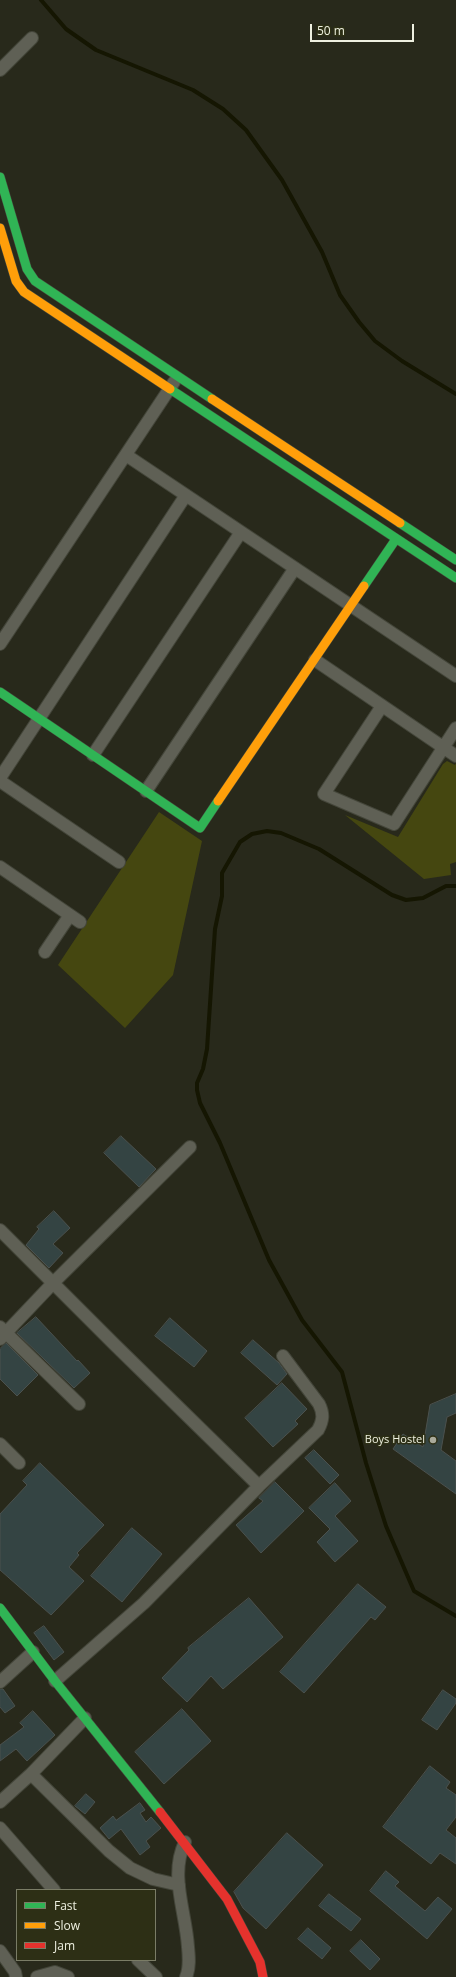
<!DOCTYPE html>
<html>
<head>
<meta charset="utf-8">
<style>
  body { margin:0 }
  #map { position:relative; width:456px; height:1977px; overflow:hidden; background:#28291b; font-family:"Open Sans",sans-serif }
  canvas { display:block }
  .legend { position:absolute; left:16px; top:1889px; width:140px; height:72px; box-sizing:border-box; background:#2d2f15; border:1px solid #7a7c66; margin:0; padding:5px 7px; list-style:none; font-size:12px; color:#eef0e0 }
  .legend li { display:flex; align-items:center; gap:8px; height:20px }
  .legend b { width:20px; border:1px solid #7a7c66 }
  .scale { position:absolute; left:310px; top:24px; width:104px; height:18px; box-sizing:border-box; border:2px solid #eef0e0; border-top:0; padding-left:5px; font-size:12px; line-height:14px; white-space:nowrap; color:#eef0e0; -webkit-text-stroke:3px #2d2f15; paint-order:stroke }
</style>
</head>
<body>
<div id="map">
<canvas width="456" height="1977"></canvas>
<ul class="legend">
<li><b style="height:5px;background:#30b455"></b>Fast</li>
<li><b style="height:5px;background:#ff9f0a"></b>Slow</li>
<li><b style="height:5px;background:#e5322d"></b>Jam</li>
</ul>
<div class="scale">50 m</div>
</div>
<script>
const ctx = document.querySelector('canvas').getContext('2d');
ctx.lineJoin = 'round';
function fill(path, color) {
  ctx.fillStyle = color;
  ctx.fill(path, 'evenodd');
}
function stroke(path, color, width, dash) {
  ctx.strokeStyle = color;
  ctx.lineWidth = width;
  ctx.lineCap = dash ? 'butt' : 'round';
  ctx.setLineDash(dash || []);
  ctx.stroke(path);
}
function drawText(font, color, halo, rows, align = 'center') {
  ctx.font = font + ' "Open Sans",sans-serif';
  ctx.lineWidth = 3;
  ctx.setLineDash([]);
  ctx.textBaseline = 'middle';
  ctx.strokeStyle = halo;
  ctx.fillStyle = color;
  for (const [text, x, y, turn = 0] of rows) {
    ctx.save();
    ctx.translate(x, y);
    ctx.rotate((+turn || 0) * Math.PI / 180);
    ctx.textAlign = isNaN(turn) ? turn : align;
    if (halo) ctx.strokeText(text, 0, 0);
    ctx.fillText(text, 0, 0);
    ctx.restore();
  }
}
fill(new Path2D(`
  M447,761L455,765L456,763V862L450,864L451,875L424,879L345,815L398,837L443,764Z
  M159,812L202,841L173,975L125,1028L58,965Z`), '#454710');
stroke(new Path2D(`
  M41,0L66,29L96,50L193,90L223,109L246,130L282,180L322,252L340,295L359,322L375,341L402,361L456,394
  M456,886H446L423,898L406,900L392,895L319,849L281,833L267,831L252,834L240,842L222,873V896L215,929L207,1049L203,1069L197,1083V1090L200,1103L220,1143L269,1260L302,1320L342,1372L366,1463L386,1526L414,1591L456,1616`), '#151602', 4);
const building = new Path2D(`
  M121,1136L156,1169L139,1187L104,1153Z
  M54,1211L70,1228L53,1244L63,1253L49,1268L26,1245L39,1229L37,1227Z
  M36,1317L77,1361L78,1360L90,1373L74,1388L17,1333Z
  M170,1318L207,1351L194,1367L155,1336Z
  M253,1340L279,1363L287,1374L277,1385L241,1353Z
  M6,1343L38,1375L17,1396L0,1379V1349Z
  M282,1383L307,1409L295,1421L298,1424L273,1447L245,1418Z
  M456,1394V1413L447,1417L441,1450L456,1461V1494L393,1449L403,1434L423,1447L430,1405Z
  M314,1450L339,1475L330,1484L305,1458Z
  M40,1463L104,1525L77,1553L79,1555L69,1567L84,1581L51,1615L0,1570V1514L27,1485L23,1481Z
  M275,1482L304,1511L261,1553L236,1525L263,1501L259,1498Z
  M335,1483L351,1501L335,1516L358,1541L335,1562L317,1542L330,1529L309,1508Z
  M132,1528L162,1554L122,1602L91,1576Z
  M358,1584L386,1607L375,1620L371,1617L304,1693L280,1672Z
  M249,1598L283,1637L223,1689L211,1676L187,1702L162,1678L189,1650L188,1648Z
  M44,1626L64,1652L54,1660L34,1633Z
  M0,1689H3L15,1706L5,1713L0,1707Z
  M443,1690L456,1699V1703L437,1730L422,1720Z
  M182,1709L211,1741L164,1784L135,1752Z
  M33,1711L55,1735L27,1761L16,1749L0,1761V1745L24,1727L20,1723Z
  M430,1766L450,1782L446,1788L456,1795V1817L446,1830L456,1838V1864L440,1853L431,1864L383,1827Z
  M86,1794L95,1802L85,1814L75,1806Z
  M140,1803L145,1810L140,1813L146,1822L151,1817L161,1828L146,1841L150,1847L140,1855L121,1829L109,1839L100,1828L113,1816L116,1820Z
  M287,1833L323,1865L266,1929L243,1908L234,1892Z
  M386,1871L399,1882L395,1886L425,1911L438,1897L452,1909L427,1939L370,1891Z
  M329,1894L361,1919L351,1931L319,1906Z
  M308,1928L331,1948L322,1959L298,1939Z
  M361,1940L380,1959L370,1970L350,1951Z`);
fill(building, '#344443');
stroke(building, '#4b514e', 1);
const street = new Path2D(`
  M0,70L32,38
  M126,455L456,676
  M0,644L174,382
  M315,660L456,756
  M382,706L324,794L394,824L456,728
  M93,755L241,532
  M0,778L186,495
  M0,781L119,862
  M146,791L295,568
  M0,867L80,922
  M45,952L70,915
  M0,1230L114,1344L259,1486
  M0,1327L79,1404
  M0,1339L54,1282L190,1147
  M0,1444L19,1463
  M55,1681L144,1603L259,1486L318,1430C323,1421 324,1414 319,1404L283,1356
  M0,1682L33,1652
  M31,1774L109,1851L130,1868L153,1879L179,1885
  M0,1802L31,1774L85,1718
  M0,1828L54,1890
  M185,1842C169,1875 186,1912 188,1947C189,1957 190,1968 186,1977
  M0,1951L15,1972L16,1977
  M138,1960L156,1977
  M37,1977L55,1972L68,1977`);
const fast = new Path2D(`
  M0,177L27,269L35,281L212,399
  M170,389L456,578
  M400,523L456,560
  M364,586L396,539
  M0,692L200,828L218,801
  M0,1608L55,1681L160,1812`);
const slow = new Path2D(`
  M0,228L16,281L24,292L170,389
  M212,399L400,523
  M218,801L364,586`);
const jam = new Path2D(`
  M160,1812L227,1899L260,1962L263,1977`);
stroke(street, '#44463a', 14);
stroke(fast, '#44463a', 10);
stroke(slow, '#44463a', 10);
stroke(jam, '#44463a', 10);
stroke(street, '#5f6055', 12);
stroke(fast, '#30b455', 9);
stroke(slow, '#ff9f0a', 9);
stroke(jam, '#e5322d', 9);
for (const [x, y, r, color] of [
  [433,1440,4,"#a9aa9b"]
]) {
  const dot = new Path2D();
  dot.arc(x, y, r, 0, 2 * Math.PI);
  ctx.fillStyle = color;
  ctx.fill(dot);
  stroke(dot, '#2d2f15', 1.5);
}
drawText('11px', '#eef0e0', '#2d2f15', [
  ["Boys Hostel",425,1440]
], 'right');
</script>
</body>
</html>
